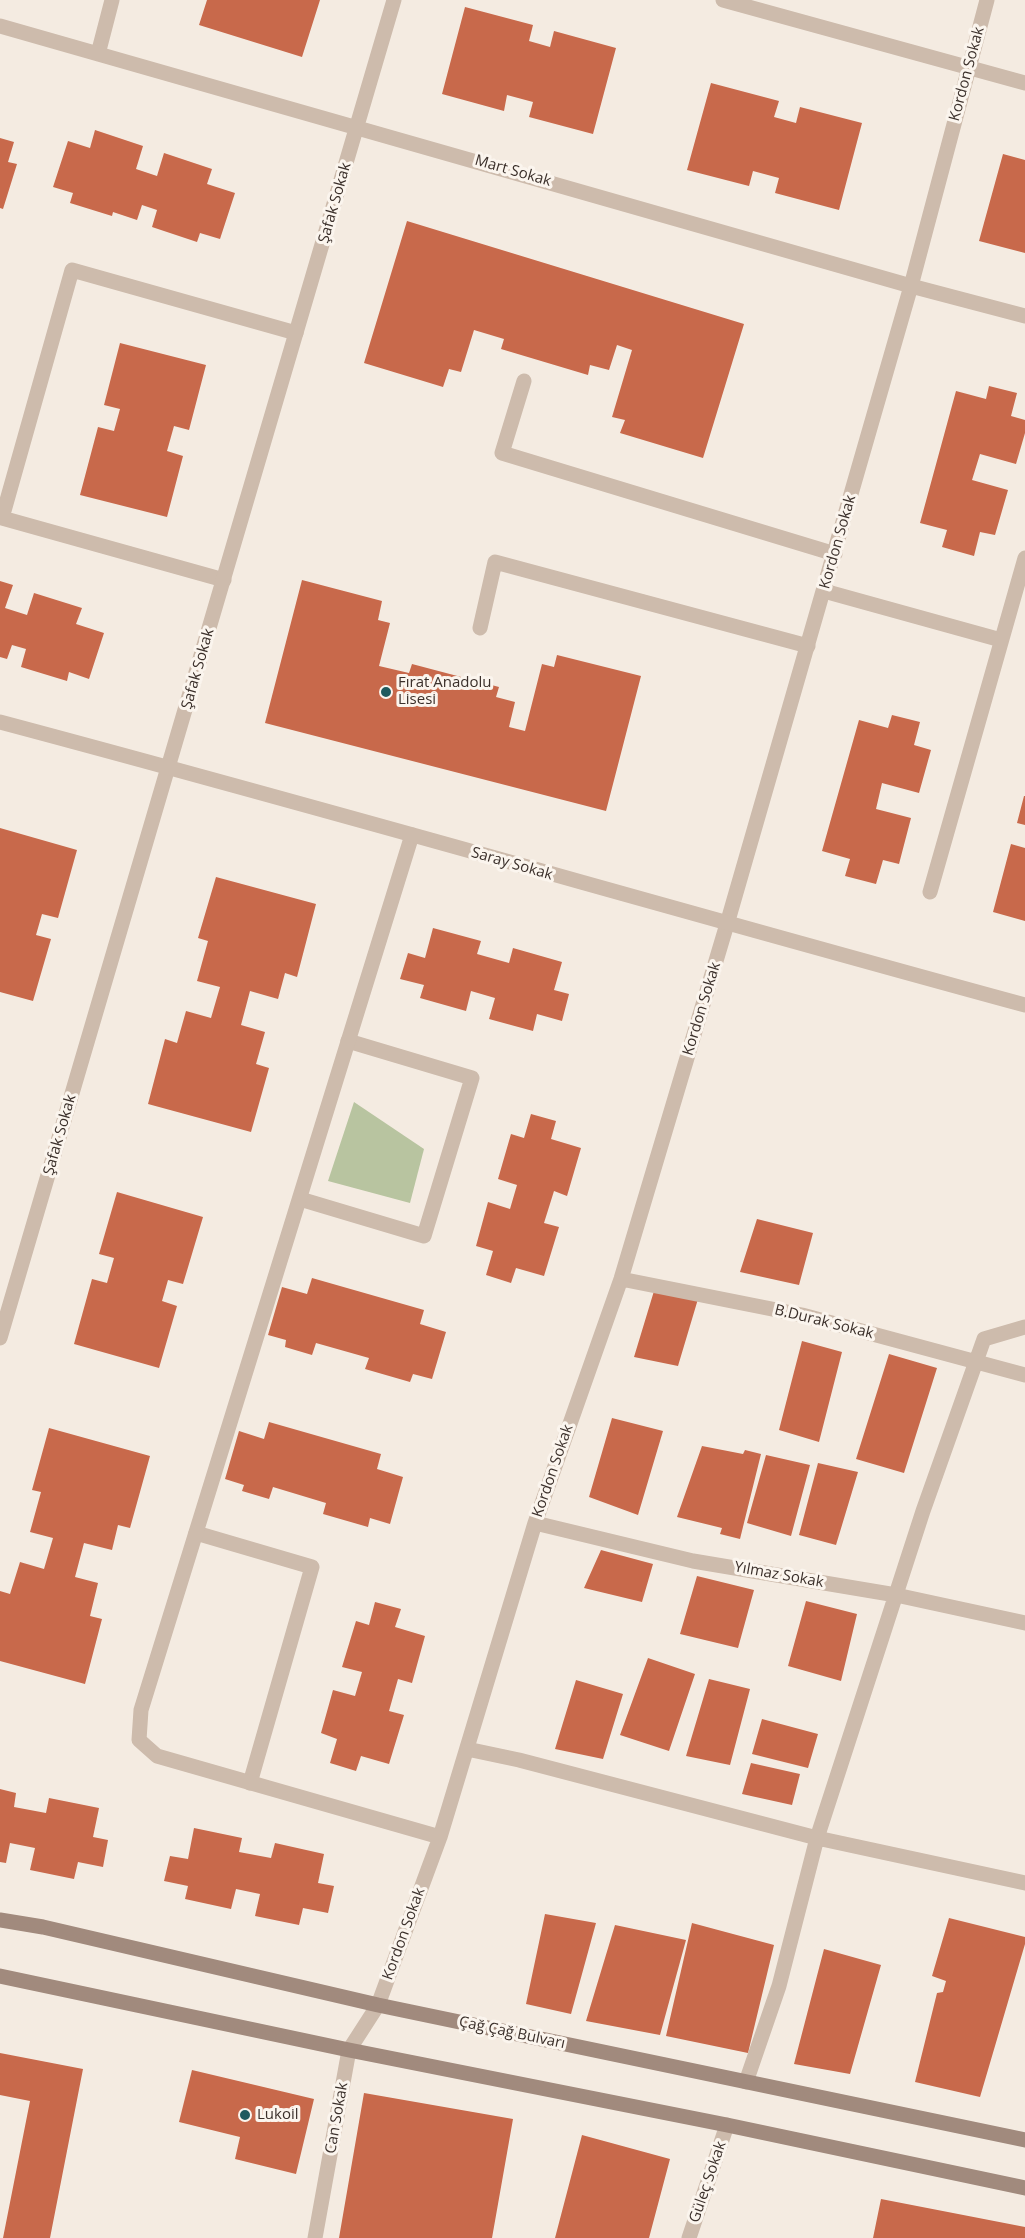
<!DOCTYPE html>
<html>
<head>
<meta charset="utf-8">
<style>
  body { margin:0 }
  canvas { display:block; background:#f4ebe1 }
</style>
</head>
<body>
<canvas width="1025" height="2238"></canvas>
<script>
const ctx = document.querySelector('canvas').getContext('2d');
ctx.lineJoin = 'round';
function fill(path, color) {
  ctx.fillStyle = color;
  ctx.fill(path, 'evenodd');
}
function stroke(path, color, width, dash) {
  ctx.strokeStyle = color;
  ctx.lineWidth = width;
  ctx.lineCap = dash ? 'butt' : 'round';
  ctx.setLineDash(dash || []);
  ctx.stroke(path);
}
function drawText(font, color, halo, rows, align = 'center') {
  ctx.font = font + ' "Open Sans",sans-serif';
  ctx.lineWidth = 6;
  ctx.setLineDash([]);
  ctx.textBaseline = 'middle';
  ctx.strokeStyle = halo;
  ctx.fillStyle = color;
  for (const [text, x, y, turn = 0] of rows) {
    ctx.save();
    ctx.translate(x, y);
    ctx.rotate((+turn || 0) * Math.PI / 180);
    ctx.textAlign = isNaN(turn) ? turn : align;
    if (halo) ctx.strokeText(text, 0, 0);
    ctx.fillText(text, 0, 0);
    ctx.restore();
  }
}
fill(new Path2D(`
  M354,1102L424,1149L410,1203L328,1181Z`), '#b8c4a0');
fill(new Path2D(`
  M207,0H320L302,57L199,25Z
  M465,7L533,25L529,41L550,47L554,31L616,48L593,134L529,117L533,102L507,95L504,111L442,94Z
  M711,83L779,101L774,117L796,123L800,107L862,123L839,210L775,193L779,178L753,171L749,186L687,170Z
  M95,130L143,146L136,169L157,176L164,153L212,169L207,184L235,193L220,239L200,233L197,242L152,227L157,210L142,205L137,220L113,212L112,216L70,203L73,193L53,187L68,141L90,148Z
  M0,138L14,142L8,162L17,164L3,209L0,208Z
  M1003,154L1025,160V253L979,241Z
  M407,221L744,324L703,458L620,433L625,420L612,417L632,350L617,345L609,370L590,365L588,375L501,349L504,339L474,330L461,372L449,369L443,387L364,363Z
  M120,343L206,365L189,430L174,426L167,451L183,456L167,517L80,495L98,427L114,431L120,409L104,405Z
  M989,386L1017,393L1011,416L1025,420V433L1016,464L980,454L972,480L1008,490L995,535L980,532L974,556L942,547L947,530L920,523L956,391L986,399Z
  M302,580L382,601L378,620L390,623L379,666L409,673L412,664L499,687L496,697L515,702L509,727L525,731L542,664L554,667L557,655L641,676L606,811L265,723Z
  M0,581L13,585L5,608L27,615L34,593L82,608L76,624L104,633L89,679L69,672L67,681L21,667L26,649L12,645L7,659L0,657Z
  M892,715L920,722L914,745L931,750L919,793L882,783L876,809L911,818L899,864L883,860L876,884L845,876L850,859L822,851L859,720L888,728Z
  M1024,796H1025V825L1017,823Z
  M0,828L77,850L58,918L42,914L36,935L51,939L33,1001L0,992Z
  M1011,844L1025,848V921L993,912Z
  M216,877L316,904L297,977L285,973L278,999L250,991L241,1025L265,1032L256,1064L269,1068L251,1132L148,1104L165,1039L177,1043L186,1011L211,1018L220,987L197,981L208,941L198,938Z
  M433,928L481,941L477,954L509,963L513,948L562,962L554,990L569,994L562,1021L537,1014L533,1031L489,1019L495,998L471,991L466,1011L420,998L424,985L400,979L408,953L425,958Z
  M531,1114L556,1121L551,1139L581,1148L567,1196L554,1191L544,1223L559,1227L544,1276L516,1268L511,1283L486,1275L493,1251L476,1246L488,1202L510,1209L517,1185L498,1179L511,1134L524,1138Z
  M117,1192L203,1217L183,1284L168,1280L162,1301L177,1306L159,1368L74,1344L92,1279L107,1283L114,1258L99,1254Z
  M757,1219L813,1233L799,1285L740,1272Z
  M312,1278L424,1310L420,1324L446,1332L432,1379L413,1374L410,1382L365,1369L369,1358L316,1343L312,1355L285,1347L286,1340L268,1335L282,1287L307,1294Z
  M654,1291L698,1299L678,1366L634,1357Z
  M802,1341L842,1352L819,1442L779,1430Z
  M889,1354L937,1368L904,1473L856,1459Z
  M612,1418L663,1431L638,1515L589,1497Z
  M269,1422L381,1454L377,1469L403,1477L390,1524L370,1518L368,1527L323,1514L326,1503L273,1487L269,1499L242,1491L244,1485L225,1479L239,1431L264,1439Z
  M49,1428L150,1456L130,1528L118,1525L112,1550L84,1543L75,1577L98,1583L90,1616L102,1619L85,1684L0,1661V1591L10,1594L20,1562L44,1569L53,1538L30,1532L41,1492L32,1490Z
  M702,1446L743,1454L745,1450L761,1454L740,1539L720,1534L722,1528L677,1517Z
  M766,1455L810,1465L791,1536L747,1523Z
  M818,1463L858,1472L836,1545L799,1535Z
  M601,1550L653,1564L642,1602L584,1588Z
  M697,1576L754,1590L738,1648L680,1634Z
  M806,1601L857,1614L841,1681L788,1666Z
  M375,1602L401,1609L395,1627L425,1636L412,1683L398,1679L389,1711L404,1715L389,1764L361,1756L356,1771L330,1763L337,1739L321,1733L333,1690L355,1696L362,1672L342,1667L356,1621L369,1625Z
  M648,1658L695,1674L669,1751L620,1735Z
  M709,1679L750,1689L730,1765L686,1756Z
  M576,1680L623,1694L603,1759L555,1749Z
  M762,1719L818,1734L808,1768L752,1754Z
  M751,1763L800,1774L792,1805L742,1794Z
  M0,1789L16,1793L14,1807L46,1813L49,1798L99,1808L93,1837L108,1840L103,1867L78,1862L74,1879L30,1870L35,1848L10,1843L6,1863L0,1862Z
  M194,1828L242,1838L239,1852L271,1858L275,1843L324,1854L318,1883L334,1886L328,1913L303,1908L299,1925L255,1916L260,1894L236,1889L231,1909L185,1899L188,1886L164,1881L170,1856L188,1859Z
  M545,1914L596,1923L571,2014L526,2004Z
  M949,1918L1025,1937V1944L980,2097L915,2082L937,1993L943,1992L946,1981L932,1976Z
  M692,1923L774,1945L748,2053L666,2036Z
  M615,1925L686,1940L660,2035L586,2021Z
  M824,1949L881,1965L850,2074L794,2064Z
  M0,2053L83,2069L50,2238H3L30,2101L0,2095Z
  M192,2070L314,2099L296,2174L235,2159L240,2137L179,2122Z
  M364,2093L513,2119L492,2238H339Z
  M582,2135L670,2159L649,2238H555Z
  M881,2199L1025,2227V2238H873Z`), '#c8694b');
stroke(new Path2D(`
  M524,381L502,453L835,554
  M224,580L2,518L72,270L296,333
  M824,591L1001,640
  M480,628L495,562L808,646
  M930,892L1025,558
  M300,1199L424,1236L472,1078L348,1041
  M196,1533L312,1567L250,1783`), '#cdbbac', 15);
stroke(new Path2D(`
  M723,0L1025,83
  M0,26L911,286L1025,316
  M98,54L112,0
  M412,835L141,1710L139,1740L157,1756L440,1837
  M621,1279L802,1315L1025,1375
  M0,1338L394,0
  M535,1523L693,1561L896,1595L1025,1623
  M467,1749L519,1760L817,1838L1025,1883
  M746,2082L779,1986L817,1838L923,1511L984,1339L1025,1327
  M315,2238L349,2050L378,2005L440,1837L535,1523L621,1279L727,924L911,286L987,0
  M689,2238L727,2125`), '#cdbbac', 15);
stroke(new Path2D(`
  M0,722C342,813 683,912 1025,1005`), '#cdbbac', 15);
stroke(new Path2D(`
  M0,1920L43,1927L378,2005L1025,2140
  M0,1976L349,2050L727,2125L1025,2188`), '#a18a7d', 15);
for (const [x, y, r, color] of [
  [386,692,6,"#1f5a5e"],
  [245,2115,6,"#1f5a5e"]
]) {
  const dot = new Path2D();
  dot.arc(x, y, r, 0, 2 * Math.PI);
  ctx.fillStyle = color;
  ctx.fill(dot);
  stroke(dot, '#fbf5ee', 2);
}
drawText('15px', '#3b302b', '#fbf5ee', [
  ["Kordon Sokak",967,74,-75],
  ["Mart Sokak",513,171,16],
  ["Şafak Sokak",335,203,-74],
  ["Kordon Sokak",838,542,-74],
  ["Şafak Sokak",198,669,-74],
  ["Saray Sokak",512,864,16],
  ["Kordon Sokak",702,1009,-73],
  ["Şafak Sokak",60,1135,-74],
  ["B.Durak Sokak",824,1322,14],
  ["Kordon Sokak",553,1471,-71],
  ["Yılmaz Sokak",779,1575,10],
  ["Kordon Sokak",404,1934,-70],
  ["Çağ Çağ Bulvarı",512,2033,12],
  ["Can Sokak",337,2118,-80],
  ["Güleç Sokak",708,2182,-71]
]);
drawText('15px', '#3b302b', '#fbf5ee', [
  ["Fırat Anadolu",398,683],
  ["Lisesi",398,700],
  ["Lukoil",257,2115]
], 'left');
</script>
</body>
</html>
